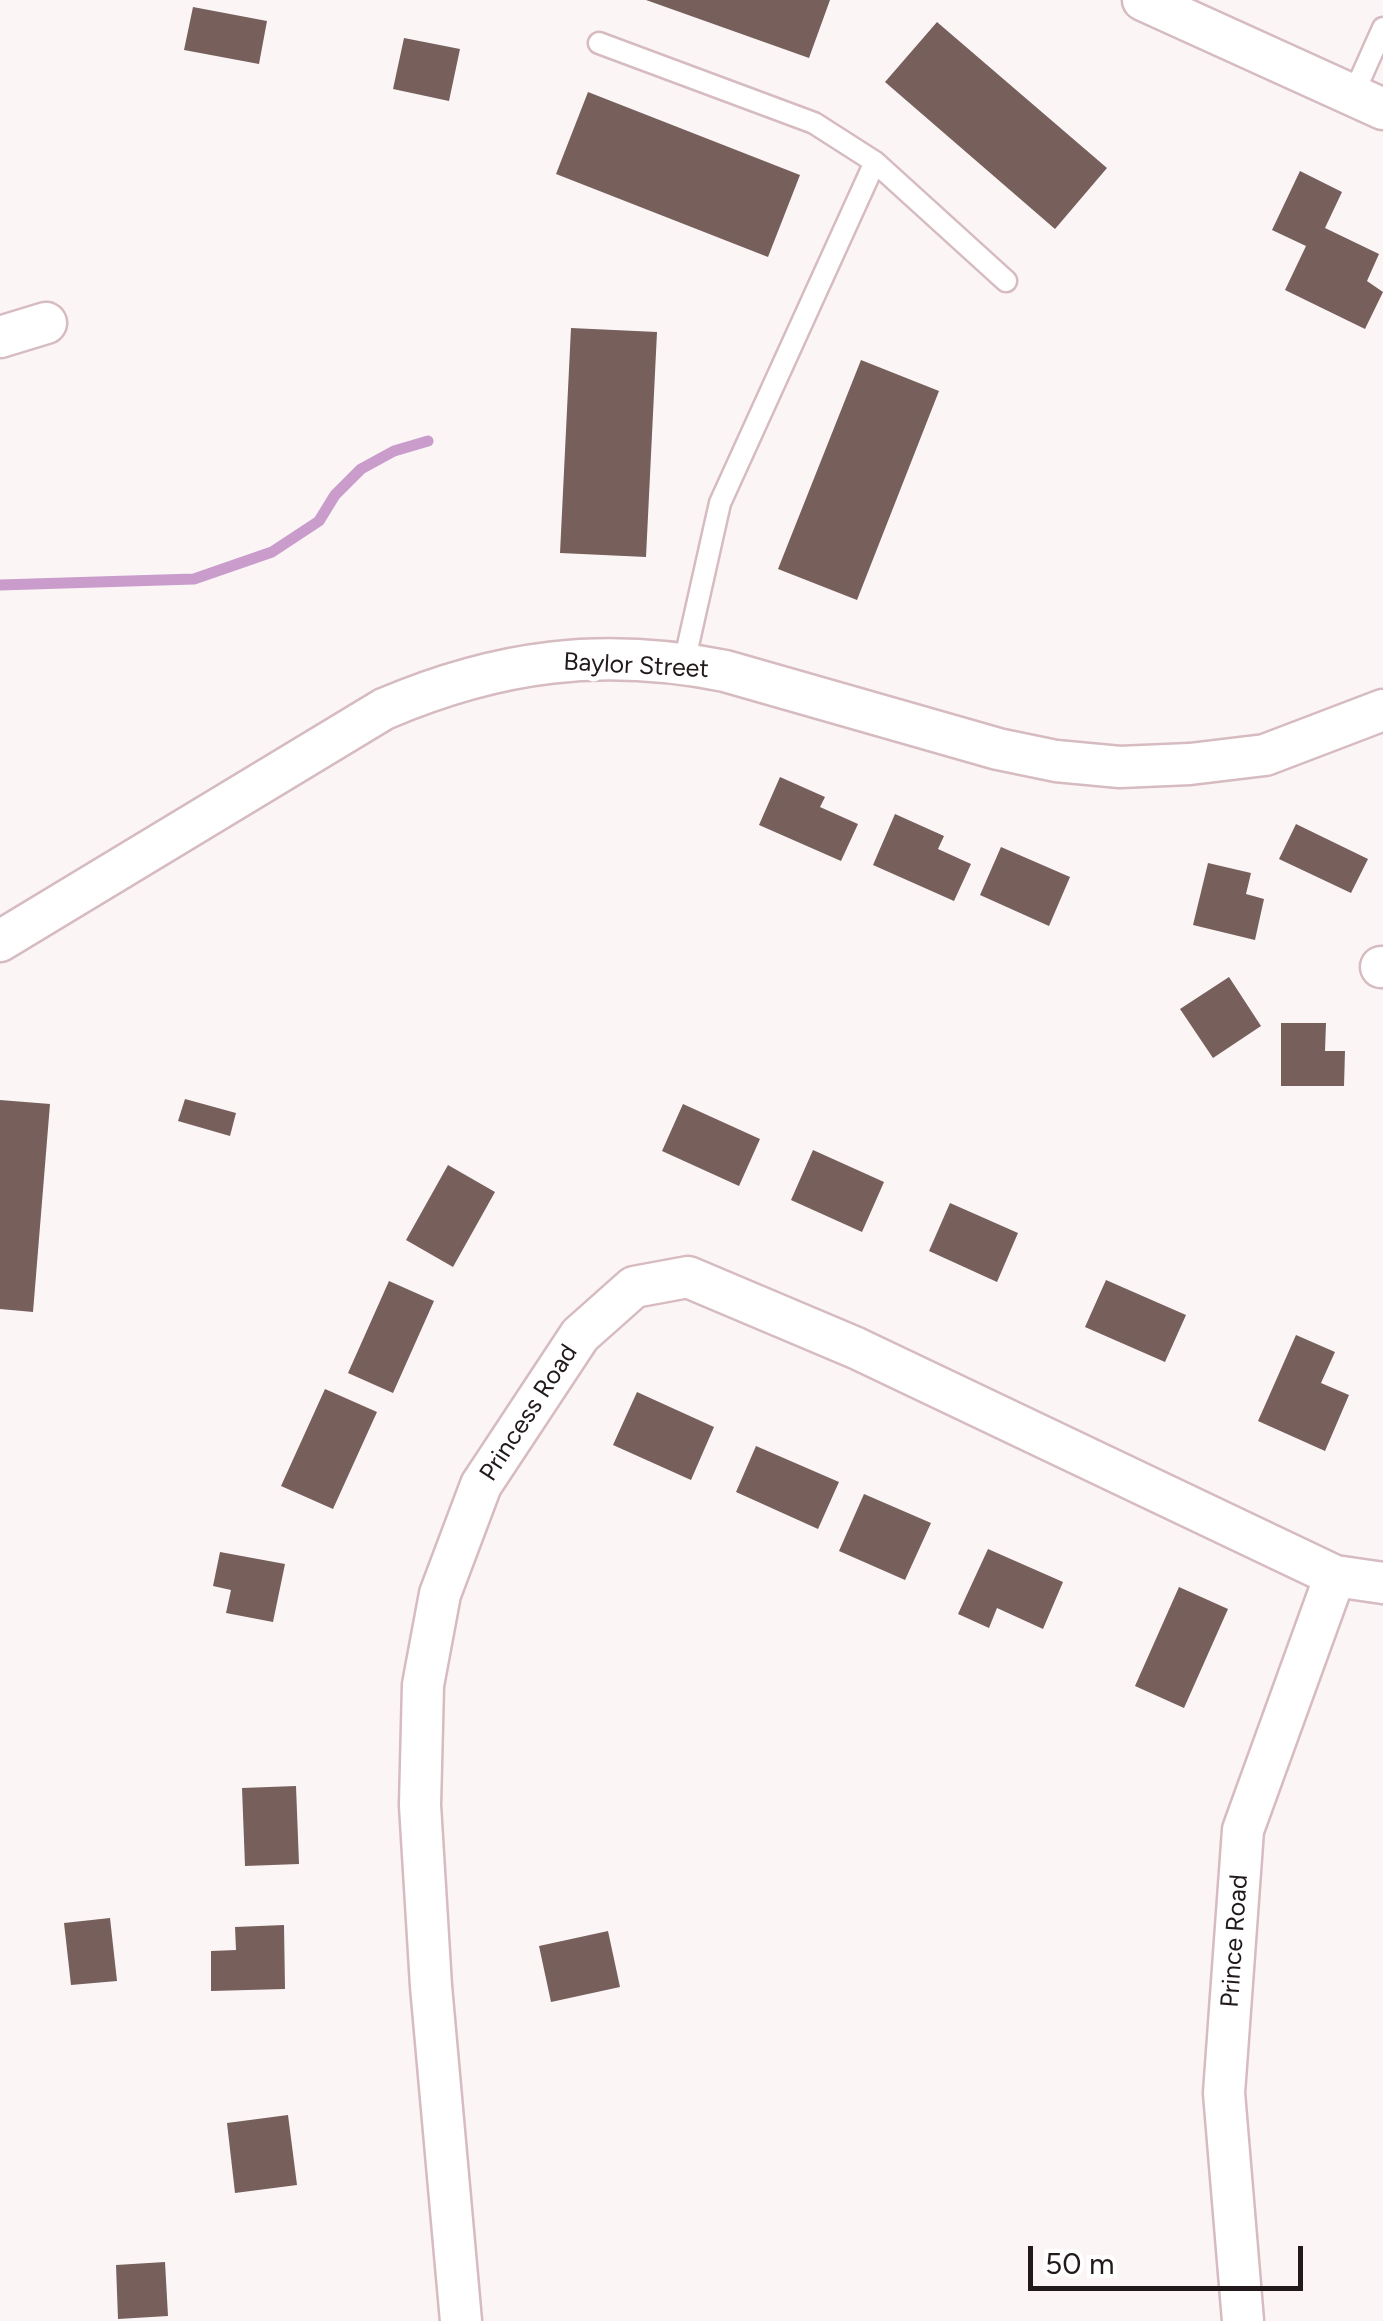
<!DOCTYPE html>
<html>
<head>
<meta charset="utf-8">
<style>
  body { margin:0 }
  #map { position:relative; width:1383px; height:2321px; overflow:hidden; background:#fbf5f6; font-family:Figtree,sans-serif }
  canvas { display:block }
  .scale { position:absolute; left:1028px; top:2246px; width:275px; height:45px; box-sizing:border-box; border:5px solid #22191a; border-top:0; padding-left:12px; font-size:30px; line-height:35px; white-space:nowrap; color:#22191a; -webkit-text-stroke:8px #fff; paint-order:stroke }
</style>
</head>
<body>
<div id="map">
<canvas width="1383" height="2321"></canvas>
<div class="scale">50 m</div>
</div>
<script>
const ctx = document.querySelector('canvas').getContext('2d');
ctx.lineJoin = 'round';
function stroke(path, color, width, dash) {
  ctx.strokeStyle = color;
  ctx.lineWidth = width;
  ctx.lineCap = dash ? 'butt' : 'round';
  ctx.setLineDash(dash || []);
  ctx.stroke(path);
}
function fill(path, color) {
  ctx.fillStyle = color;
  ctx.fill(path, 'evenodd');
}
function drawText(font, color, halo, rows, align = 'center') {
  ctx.font = font + ' Figtree,sans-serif';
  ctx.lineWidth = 10;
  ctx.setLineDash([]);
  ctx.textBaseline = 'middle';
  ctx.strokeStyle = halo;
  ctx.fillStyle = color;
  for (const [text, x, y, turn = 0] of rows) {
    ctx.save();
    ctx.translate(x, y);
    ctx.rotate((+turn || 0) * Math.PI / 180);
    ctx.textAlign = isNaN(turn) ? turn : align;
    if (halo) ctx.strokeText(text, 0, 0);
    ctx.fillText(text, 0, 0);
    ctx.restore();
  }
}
stroke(new Path2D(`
  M0,585L194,579L272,552L319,521L335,495L361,469L394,451L428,441`), '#c99ccb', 11);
fill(new Path2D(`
  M646,0H830L809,58Z
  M193,7L267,21L259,64L184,50Z
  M937,22L1107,168L1055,229L885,82Z
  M404,38L460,49L449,101L393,89Z
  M588,92L800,175L768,257L556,174Z
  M1300,171L1342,192L1325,228L1379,254L1367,281L1383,292L1365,329L1285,290L1306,246L1272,230Z
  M571,328L657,332L646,557L560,553Z
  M861,360L939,391L857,600L778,569Z
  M780,777L825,797L820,807L858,824L841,861L759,825Z
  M895,814L944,836L938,849L971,864L954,901L873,865Z
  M1296,824L1368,859L1351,893L1279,859Z
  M1001,847L1070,877L1049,926L980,895Z
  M1208,863L1251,873L1246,894L1264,899L1255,940L1193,925Z
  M1229,977L1261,1026L1213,1058L1180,1009Z
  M1281,1023H1326L1325,1051H1345L1344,1086H1281Z
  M185,1099L236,1113L230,1136L178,1121Z
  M0,1100L50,1104L33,1312L0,1309Z
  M683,1104L760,1139L739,1186L662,1151Z
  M813,1150L884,1182L862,1232L791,1200Z
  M448,1165L495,1192L453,1267L406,1240Z
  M950,1203L1018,1233L997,1282L929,1251Z
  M1106,1280L1186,1315L1165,1362L1085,1327Z
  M389,1281L434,1301L393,1393L348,1373Z
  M1296,1335L1335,1352L1321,1383L1349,1395L1325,1451L1258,1421Z
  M325,1389L377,1412L333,1509L281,1486Z
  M637,1392L714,1427L691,1480L613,1445Z
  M756,1446L839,1482L818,1529L736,1492Z
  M864,1494L931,1523L905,1580L839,1551Z
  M988,1549L1063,1582L1043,1629L997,1608L989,1628L958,1614Z
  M220,1552L285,1564L273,1622L226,1613L231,1590L213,1586Z
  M1179,1587L1228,1609L1184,1708L1135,1686Z
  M296,1786L299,1864L245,1866L242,1788Z
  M110,1918L117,1981L71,1985L64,1923Z
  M284,1925L285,1989L211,1991V1951L236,1950L235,1927Z
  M608,1931L620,1987L551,2002L539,1946Z
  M288,2115L297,2185L235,2193L227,2123Z
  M165,2262L168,2316L118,2319L116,2265Z`), '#775f5c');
const service = new Path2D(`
  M599,43L814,123L875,162L720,503L684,663
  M1353,95L1383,28
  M875,162L1006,281`);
const minor = new Path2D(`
  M1143,0L1383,109
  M0,337L46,323
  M0,941L384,709C499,660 602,647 725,671L998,749L1056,761L1120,767L1190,764L1265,755L1383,710
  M1381,967H1383
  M461,2321L431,1986L420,1805L423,1685L440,1594L481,1485L580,1335L634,1287L688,1277L856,1348L1335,1576L1383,1583
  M1243,2321L1224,2093L1243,1830L1335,1576`);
stroke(service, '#d6bbc0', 25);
stroke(minor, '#d6bbc0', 45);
stroke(service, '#fff', 20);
stroke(minor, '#fff', 40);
drawText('25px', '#22191a', '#fff', [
  ["Baylor Street",636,666,3],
  ["Princess Road",529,1413,-57],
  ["Prince Road",1235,1941,-86]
]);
</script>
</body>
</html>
